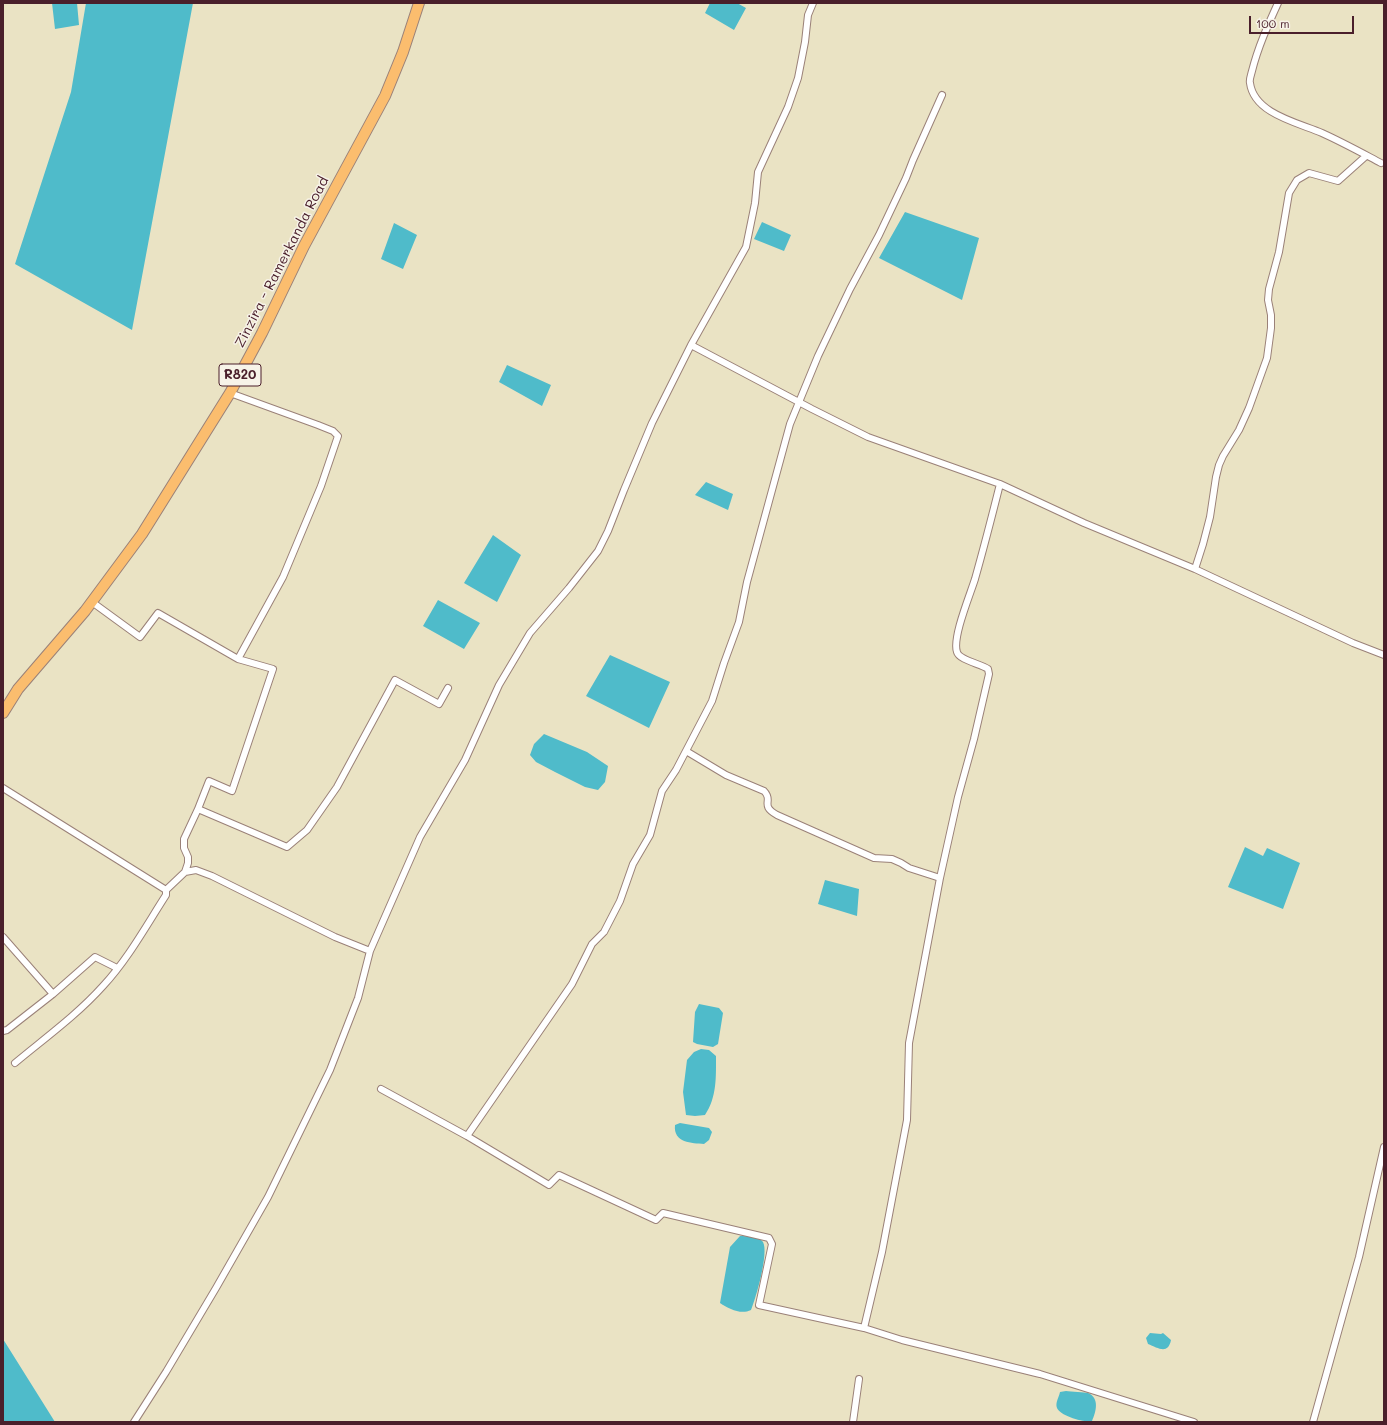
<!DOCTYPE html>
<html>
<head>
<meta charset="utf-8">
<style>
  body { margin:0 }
  #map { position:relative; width:1387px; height:1425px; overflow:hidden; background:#eae3c4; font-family:Mali,sans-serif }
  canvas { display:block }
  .frame { position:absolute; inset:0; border:4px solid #4a1f2b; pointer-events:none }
  .scale { position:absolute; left:1249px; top:16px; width:105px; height:18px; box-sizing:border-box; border:2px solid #4a1f2b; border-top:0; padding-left:5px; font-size:12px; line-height:14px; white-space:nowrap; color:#4a1f2b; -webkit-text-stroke:3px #f7f3e8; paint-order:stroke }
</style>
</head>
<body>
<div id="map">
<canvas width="1387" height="1425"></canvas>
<div class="frame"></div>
<div class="scale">100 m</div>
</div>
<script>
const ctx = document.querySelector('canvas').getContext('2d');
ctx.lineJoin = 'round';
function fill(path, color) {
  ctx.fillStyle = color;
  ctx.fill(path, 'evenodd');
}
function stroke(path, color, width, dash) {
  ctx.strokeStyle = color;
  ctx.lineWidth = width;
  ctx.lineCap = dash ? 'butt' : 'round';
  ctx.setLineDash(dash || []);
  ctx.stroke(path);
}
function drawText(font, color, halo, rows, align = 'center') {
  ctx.font = font + ' Mali,sans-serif';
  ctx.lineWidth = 3;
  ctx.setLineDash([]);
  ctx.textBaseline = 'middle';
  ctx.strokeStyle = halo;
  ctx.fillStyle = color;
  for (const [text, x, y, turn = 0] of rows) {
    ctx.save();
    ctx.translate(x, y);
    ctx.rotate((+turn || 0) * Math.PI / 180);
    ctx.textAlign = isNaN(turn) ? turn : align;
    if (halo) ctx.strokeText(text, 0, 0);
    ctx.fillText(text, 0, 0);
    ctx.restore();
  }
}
fill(new Path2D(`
  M52,3H77L79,25L55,29Z
  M86,3H193L132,330L15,264L71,92Z
  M710,3H737L746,8L734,30L705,13Z
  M905,212L979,238L962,300L879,258Z
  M762,222L791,235L784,251L754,239Z
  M394,223L417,235L403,269L381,259Z
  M507,365L551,385L542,406L499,382Z
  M706,482L733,494L728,510L695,495Z
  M493,535L521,555L497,602L464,583Z
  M438,600L480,623L464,649L423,626Z
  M610,655L670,682L649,728L586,696Z
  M544,734L587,752L608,766L605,782L598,790L585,787L555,772L536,762L530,755L534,744Z
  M1245,847L1263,856L1267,848L1300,863L1283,909L1228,887Z
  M825,880L859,889L857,916L818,904Z
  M699,1004L719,1008L723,1013L718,1044L713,1047L697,1044L693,1042L695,1012Z
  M701,1049L709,1050L716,1056C716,1077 717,1097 705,1115L695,1116L686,1115L683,1092L687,1060L694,1052Z
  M680,1123L709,1128L712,1132L709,1140L704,1144C692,1143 673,1143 675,1125Z
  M740,1236C746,1236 760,1237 763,1242C769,1253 756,1298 751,1310C741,1315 729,1309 720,1303L730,1247Z
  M1150,1333L1161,1334L1163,1333L1171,1340C1168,1355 1158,1348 1148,1344L1146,1338Z
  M3,1339L55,1422H3Z
  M1066,1391C1071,1392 1085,1392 1088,1393C1100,1398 1096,1412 1092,1421C1085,1423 1060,1416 1057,1408C1055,1403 1059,1397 1060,1392Z`), '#4fbbca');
const minor = new Path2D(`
  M1278,3C1268,25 1258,47 1252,71C1251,75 1249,80 1250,83C1254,114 1299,123 1322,133C1342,142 1362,153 1381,163
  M691,345L812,409L868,437L1000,484L1084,523L1195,569L1353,643L1384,655
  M1000,484C992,516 984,547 975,579C970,595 952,638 957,652C959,660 981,664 988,669L989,674L974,739L958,797L940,878L909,1043L907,1120L882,1252L864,1328L902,1340L1040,1374L1194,1422
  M1195,569L1203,544L1210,517L1216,477L1219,465L1223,456L1239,430L1249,408L1267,358L1271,328V315L1268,300L1269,289L1279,252L1289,193L1297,180L1309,173L1338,181L1366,156
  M92,602L140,637L158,613L238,659
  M686,751L726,775L764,791C774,801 759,805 777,815L874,858L892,859L901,863L909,868L940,878
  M3,788L166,890L185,872L196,870L212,876L335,937L370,951L420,837L465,760L499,685L530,633L569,588L598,551L608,531L624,490L652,423L691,345L746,247L755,203L758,172L788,107L798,78L805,42L808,15L813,3
  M198,809L287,847L307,830L337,787L395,680L439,704L448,688
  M185,872L188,863V857L184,848V839L198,809L209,781L232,791L273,669L238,659L283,577L321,486L338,436L333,431L318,425L230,393
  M3,937L53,994
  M3,1031L7,1030L53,994L95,957L117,968
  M15,1063C45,1038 77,1015 103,986C128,959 146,926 166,895V890
  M381,1089L467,1136L549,1185L559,1175L656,1220L663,1213L769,1238L772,1244L759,1305L864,1328
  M467,1136L572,984L592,944L604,932L620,901L633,864L650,835L662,791L676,770L712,701L724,663L739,622L747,582L790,424L818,356L850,289L879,235L906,178L913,160L942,95
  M134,1422L166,1372L216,1288L268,1197L330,1070L358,998L370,951
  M853,1422L859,1379
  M1313,1422L1359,1257L1384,1147`);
const primary = new Path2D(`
  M3,713L18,689L85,611L142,534L230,393L262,333L304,246L385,96L403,52L419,3`);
stroke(minor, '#9a8178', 8);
stroke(primary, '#9a8178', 12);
stroke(minor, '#fff', 6);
stroke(primary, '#fbbd6e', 10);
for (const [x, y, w] of [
  [240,375,42]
]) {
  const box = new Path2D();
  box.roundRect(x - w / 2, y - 11, w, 22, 3);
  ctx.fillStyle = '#f7f3e8';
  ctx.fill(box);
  stroke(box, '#4a1f2b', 1);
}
drawText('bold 13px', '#4a1f2b', null, [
  ["R820",240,375]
]);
drawText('14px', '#4a1f2b', '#f7f3e8', [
  ["Zinzira - Ramerkanda Road",282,262,-63]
]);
</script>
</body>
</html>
